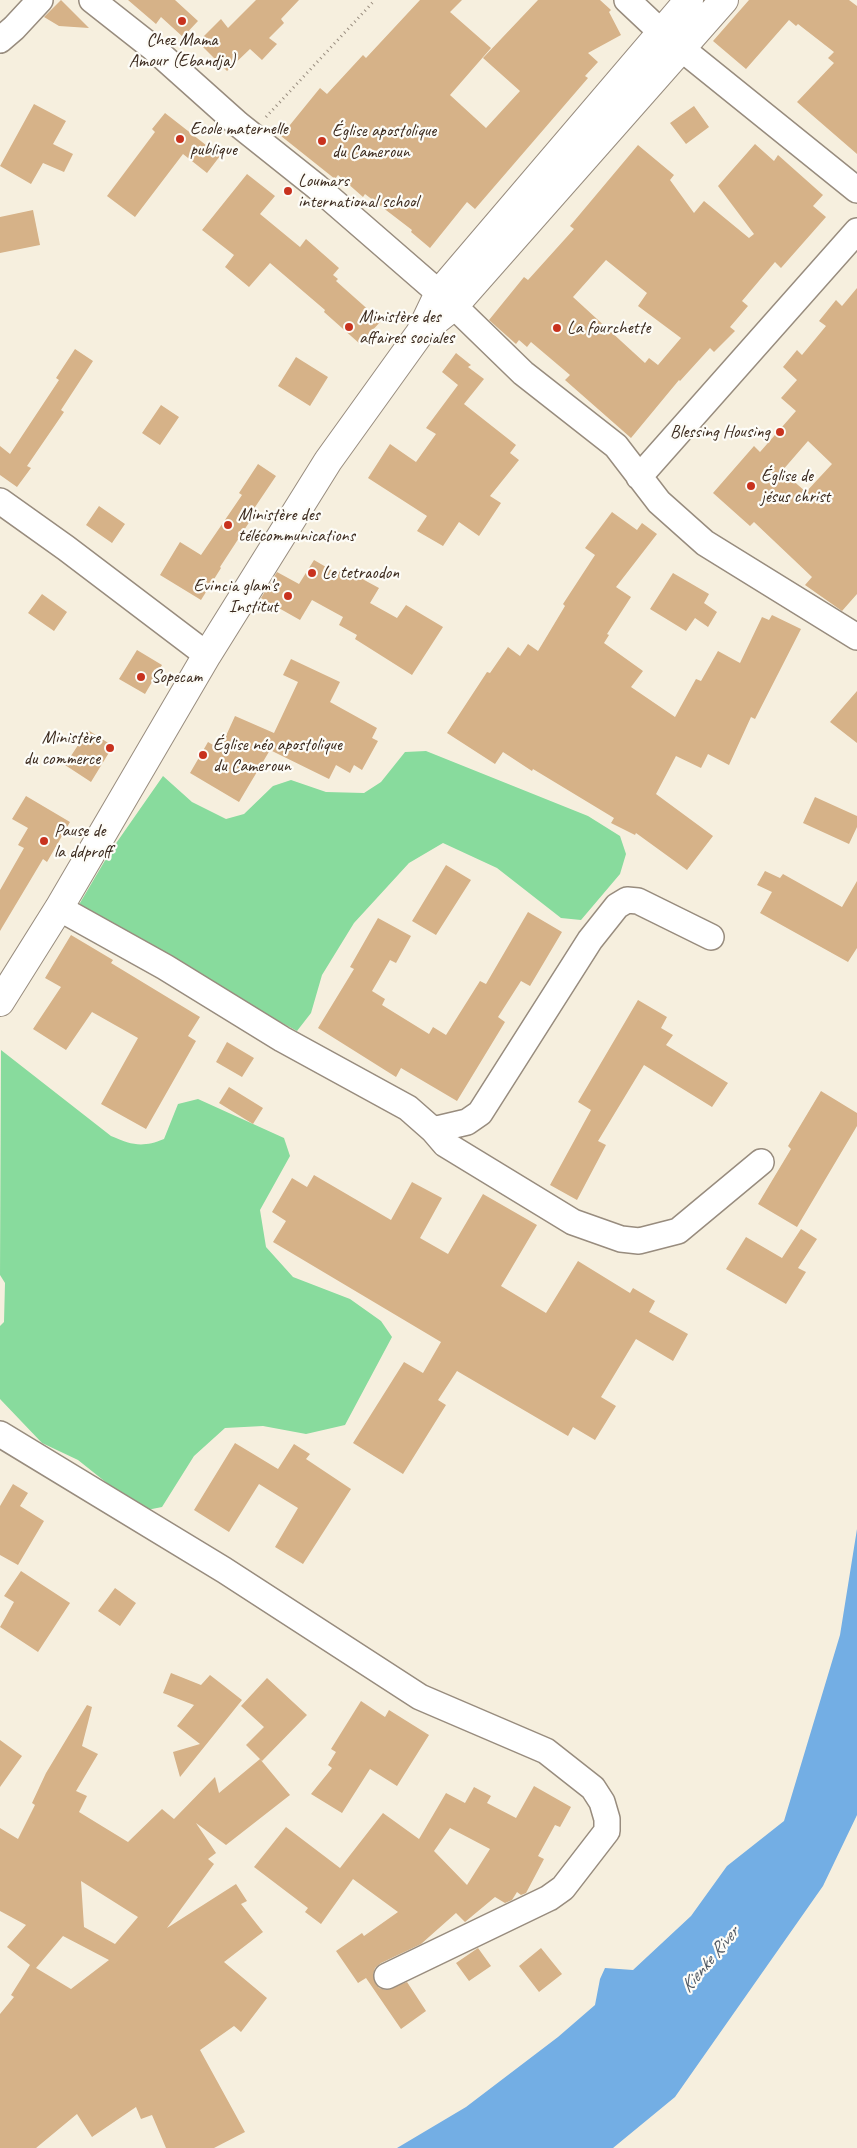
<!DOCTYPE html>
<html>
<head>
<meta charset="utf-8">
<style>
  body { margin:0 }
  canvas { display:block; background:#f6efde }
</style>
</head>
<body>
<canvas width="857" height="2148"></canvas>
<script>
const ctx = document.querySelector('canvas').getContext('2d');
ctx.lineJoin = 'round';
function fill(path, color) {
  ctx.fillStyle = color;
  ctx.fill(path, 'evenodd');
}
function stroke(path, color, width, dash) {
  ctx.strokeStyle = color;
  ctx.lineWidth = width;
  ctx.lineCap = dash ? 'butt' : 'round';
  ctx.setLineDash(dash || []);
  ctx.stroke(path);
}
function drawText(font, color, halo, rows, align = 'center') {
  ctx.font = font + ' Caveat,sans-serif';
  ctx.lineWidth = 4.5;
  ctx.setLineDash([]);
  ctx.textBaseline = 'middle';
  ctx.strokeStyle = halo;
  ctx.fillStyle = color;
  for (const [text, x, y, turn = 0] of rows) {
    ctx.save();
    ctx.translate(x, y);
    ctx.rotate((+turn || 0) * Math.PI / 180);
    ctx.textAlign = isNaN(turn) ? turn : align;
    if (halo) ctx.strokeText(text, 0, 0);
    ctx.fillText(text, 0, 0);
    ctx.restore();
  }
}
fill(new Path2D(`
  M426,751L588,816L620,836L626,854L620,874L581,920L561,918L497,868L443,843L409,863L354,923L322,975L311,1013L297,1031L130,941L77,908L110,852L163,776L192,802L226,819L244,814L273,786L291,780L326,792L364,793L381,782L405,752Z
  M1,1050L111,1136C132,1145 142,1148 164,1139L178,1104L198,1099L284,1138L290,1156L260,1210L266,1247L293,1277L350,1299L381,1321L392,1337L345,1425L306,1434L263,1426L225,1428L194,1456L162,1507L142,1511L78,1460L42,1443L0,1399V1326L4,1322L5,1283L0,1275Z`), '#88db9d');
fill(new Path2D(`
  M857,1529V1815L823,1886L675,2097L613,2148H397L466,2107L558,2037L595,2005L600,1979L605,1968L633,1970L691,1916L727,1866L784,1821L840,1635Z`), '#73aee4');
fill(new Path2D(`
  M61,0L89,28L59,26L44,17Z
  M128,0H175L198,21L183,37L161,17L156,24Z
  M256,0H299L281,19L284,23L269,38L277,44L262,60L250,49L227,71L198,42L221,19L228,28Z
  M420,0H462L450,12L491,48L450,95L486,128L520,91L483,58L538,0H600L611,10L609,12L621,35L588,53L598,62L585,76L588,78L475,209L467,202L430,248L411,232L412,230L365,194L363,197L338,175L335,179L281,136L320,88L327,94L363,55L366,58Z
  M749,0H849L857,6V154L797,102L834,63L828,58L834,52L798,24L796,26L789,20L746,69L713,41Z
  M34,104L66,121L53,144L73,154L64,172L43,163L31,184L0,166Z
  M694,106L709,127L686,144L670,123Z
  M165,113L220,156L207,173L183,154L135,217L107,196L155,132L152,129Z
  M755,144L774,161L778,155L823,195L813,206L826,217L781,268L775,262L742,301L748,306L730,327L735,331L714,352L710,348L680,381L679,380L631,438L565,380L570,375L531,342L527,347L519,340L516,344L489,320L524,277L528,280L574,229L570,226L638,145L674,175L670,180L694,213L704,201L749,238L754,234L718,186ZM606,260L647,293L638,306L681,338L658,365L649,358L645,363L573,297Z
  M247,174L275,196L260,214L300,247L306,239L339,268L333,275L338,279L336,281L381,321L360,344L324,312L325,310L270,263L249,287L225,267L234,255L202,230Z
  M33,210L40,245L0,253V217Z
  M857,288V594L842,611L805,585L812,577L754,522L750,526L713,493L754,446L760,452L796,411L781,398L797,380L783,367L797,350L802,355L826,326L819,321L836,300L842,306ZM808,441L832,464L806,492L782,471Z
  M75,349L93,361L61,410L64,412L27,466L31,468L17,487L0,475V446L10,454L59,380L56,378Z
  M456,353L471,365L468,367L484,379L464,404L516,445L510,453L519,460L490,496L501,503L479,536L459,522L443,546L417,531L427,516L368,478L390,444L416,462L436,434L426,428L458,385L442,372Z
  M296,357L328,377L310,406L278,386Z
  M161,405L179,417L160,445L142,433Z
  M258,464L276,476L247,519L250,521L220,567L221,568L201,600L160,575L180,542L201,555L242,495L239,493Z
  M99,506L125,524L112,543L86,525Z
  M612,512L637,530L642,523L657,534L616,587L631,597L607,634L609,635L604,643L643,671L631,687L675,717L696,679L701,681L718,651L740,663L762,617L769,620L772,615L801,629L755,719L751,717L729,765L708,754L701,768L676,756L656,794L713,836L687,870L636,833L635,835L611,823L614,818L533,769L532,771L503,752L495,764L447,733L487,672L490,673L508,647L520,656L528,644L538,651L565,606L563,604L595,555L585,548Z
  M314,560L338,574L342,568L379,588L370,603L397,618L406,605L443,627L412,675L355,639L357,635L339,625L343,617L312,600L300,620L261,598L277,572L299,584Z
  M673,573L709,594L704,603L717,612L708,627L695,618L686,631L650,609Z
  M42,594L67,612L54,631L28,613Z
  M137,650L162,665L145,694L119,679Z
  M291,659L340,682L330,702L377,728L372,738L378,741L362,770L354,765L350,773L336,765L329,779L270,750L239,802L190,773L208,742L220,749L235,716L274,733L298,682L283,675Z
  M857,691V743L830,722Z
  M88,730L113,746L91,782L65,765Z
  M26,796L70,822L47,862L43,859L0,931V890L24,848L18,845L28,828L12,819Z
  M815,797L857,816V827L849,844L803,823Z
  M446,865L471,880L436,935L412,921Z
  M765,871L780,878L783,874L842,907L857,881V948L848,962L760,913L772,892L757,885Z
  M528,912L562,932L530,986L521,981L498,1017L505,1022L457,1101L401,1068L396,1077L318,1028L354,969L350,967L378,918L411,936L396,963L390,960L372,991L385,999L382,1005L429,1034L433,1027L446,1035L480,981L486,984Z
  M71,935L113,960L111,963L200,1017L188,1036L196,1041L146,1129L101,1104L138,1038L92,1012L66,1050L33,1029L61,987L45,978Z
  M638,1000L667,1017L661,1028L673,1035L666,1045L728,1083L712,1107L644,1065L598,1141L606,1145L577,1200L550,1185L591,1110L578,1102Z
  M227,1042L254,1058L242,1077L216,1062Z
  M229,1087L263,1108L253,1124L219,1103Z
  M821,1091L857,1113V1126L797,1227L758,1204L791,1149L788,1146Z
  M314,1175L391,1220L412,1182L442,1198L420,1238L448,1254L483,1194L537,1225L501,1286L546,1313L578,1261L630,1293L633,1288L655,1301L649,1312L688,1334L673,1361L636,1339L601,1397L616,1406L595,1440L573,1427L568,1436L457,1371L438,1400L446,1405L403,1474L353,1443L404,1362L423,1373L441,1342L273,1242L286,1221L272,1212L292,1178L307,1187Z
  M801,1229L817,1239L798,1268L806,1272L786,1304L726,1269L746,1237L782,1258Z
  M235,1443L278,1469L294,1444L310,1454L306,1459L351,1489L303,1564L275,1547L298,1508L259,1484L229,1532L194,1510Z
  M13,1484L28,1493L20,1506L44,1521L18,1565L0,1555V1506Z
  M21,1571L70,1603L38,1652L0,1627L14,1602L4,1596Z
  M115,1588L136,1603L120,1626L98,1611Z
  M171,1673L201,1685L210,1675L242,1700L180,1777L173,1752L200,1744L177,1726L194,1705L163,1693Z
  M267,1678L307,1715L262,1761L246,1745L264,1727L241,1706Z
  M361,1701L385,1717L389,1710L429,1735L397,1786L370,1769L342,1813L311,1794L332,1768L328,1765L336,1752L331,1749Z
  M87,1705L92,1707L82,1746L98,1754L76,1791L87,1796L79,1812L128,1842L162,1809L174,1819L215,1777L219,1793L260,1759L290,1795L226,1845L196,1823L216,1853L208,1859L214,1864L167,1928L236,1884L247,1901L241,1904L263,1932L224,1962L267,1998L241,2032L234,2026L200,2050L245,2132L214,2148H166L152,2115L141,2119L136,2107L92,2137L77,2114L36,2148H0V2014L14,1997L11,1995L30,1965L7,1947L26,1925L0,1911V1828L18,1839L35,1805L32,1803L46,1773ZM81,1881L138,1917L115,1944L84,1927ZM63,1936L109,1960L71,1989L36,1968Z
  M0,1740L22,1756L0,1787Z
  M534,1786L571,1807L560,1827L555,1825L538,1856L544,1859L526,1893L521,1895L517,1892L512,1900L505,1903L495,1897L465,1922L456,1913L421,1944L381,1963L375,1968L373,1975L379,1988L386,1990L407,1982L426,2011L401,2029L366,1978L358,1983L336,1951L362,1933L364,1936L398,1912L353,1879L321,1924L305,1912L308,1908L254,1867L286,1827L340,1868L383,1813L419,1839L446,1793L465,1803L474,1787L491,1796L487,1803L516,1818ZM450,1828L490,1849L467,1885L434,1851Z
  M478,1948L491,1966L469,1981L456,1963Z
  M541,1948L562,1974L539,1992L519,1966Z`), '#d6b288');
const street = new Path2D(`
  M92,0L153,48L238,124L317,187L454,306L523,373L616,446L659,502L705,543L857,637
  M627,0L661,32L857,190
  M0,40L14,28L40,0
  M639,477L857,231
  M0,501L66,548L207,655
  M59,908L165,967L282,1039L408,1108L433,1130L445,1144L573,1222L621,1239L639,1241L678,1231L761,1162
  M433,1130L467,1122L480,1113L590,940L617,906L627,900L638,901L711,937
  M0,1434L224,1570L420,1697L546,1751L593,1788L602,1802L607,1819V1831L563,1888L549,1898L387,1976`);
const primary = new Path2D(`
  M425,329L454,306L724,0
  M0,1002L59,908L207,655L328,461L420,333L439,293L689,0`);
stroke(street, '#988c7e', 28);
stroke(primary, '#988c7e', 30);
stroke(new Path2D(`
  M266,117L375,0`), '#988c7e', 3, [1, 4]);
stroke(street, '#fff', 25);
stroke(primary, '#fff', 28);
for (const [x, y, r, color] of [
  [182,21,5,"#c8321e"],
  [180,139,5,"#c8321e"],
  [322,141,5,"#c8321e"],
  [288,191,5,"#c8321e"],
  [349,327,5,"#c8321e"],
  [557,328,5,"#c8321e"],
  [780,432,5,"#c8321e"],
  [751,486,5,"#c8321e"],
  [228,525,5,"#c8321e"],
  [312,573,5,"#c8321e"],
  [288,596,5,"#c8321e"],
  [141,677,5,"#c8321e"],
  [110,748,5,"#c8321e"],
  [203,755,5,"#c8321e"],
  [44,841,5,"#c8321e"]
]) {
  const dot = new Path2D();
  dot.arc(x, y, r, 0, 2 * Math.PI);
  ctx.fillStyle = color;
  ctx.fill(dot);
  stroke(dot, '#fdfcf7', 2);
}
drawText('18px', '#3b2a1e', '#fdfcf7', [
  ["Chez Mama",182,40,"center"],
  ["Amour (Ebandja)",182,61,"center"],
  ["Ecole maternelle",190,129],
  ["publique",190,150],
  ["Église apostolique",332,131],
  ["du Cameroun",332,152],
  ["Loumars",298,181],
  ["international school",298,202],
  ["Ministère des",359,317],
  ["affaires sociales",359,338],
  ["La fourchette",567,328],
  ["Blessing Housing",770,432,"right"],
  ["Église de",761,476],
  ["jésus christ",761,497],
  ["Ministère des",238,515],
  ["télécommunications",238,536],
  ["Le tetraodon",322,573],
  ["Evincia glam's",278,586,"right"],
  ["Institut",278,607,"right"],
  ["Sopecam",151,677],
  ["Ministère",100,738,"right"],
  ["du commerce",100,759,"right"],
  ["Église néo apostolique",213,745],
  ["du Cameroun",213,766],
  ["Pause de",54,831],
  ["la ddproff",54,852]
], 'left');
drawText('italic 19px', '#4f5863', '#fdfcf7', [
  ["Kienke River",710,1960,-50]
]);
</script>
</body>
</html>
